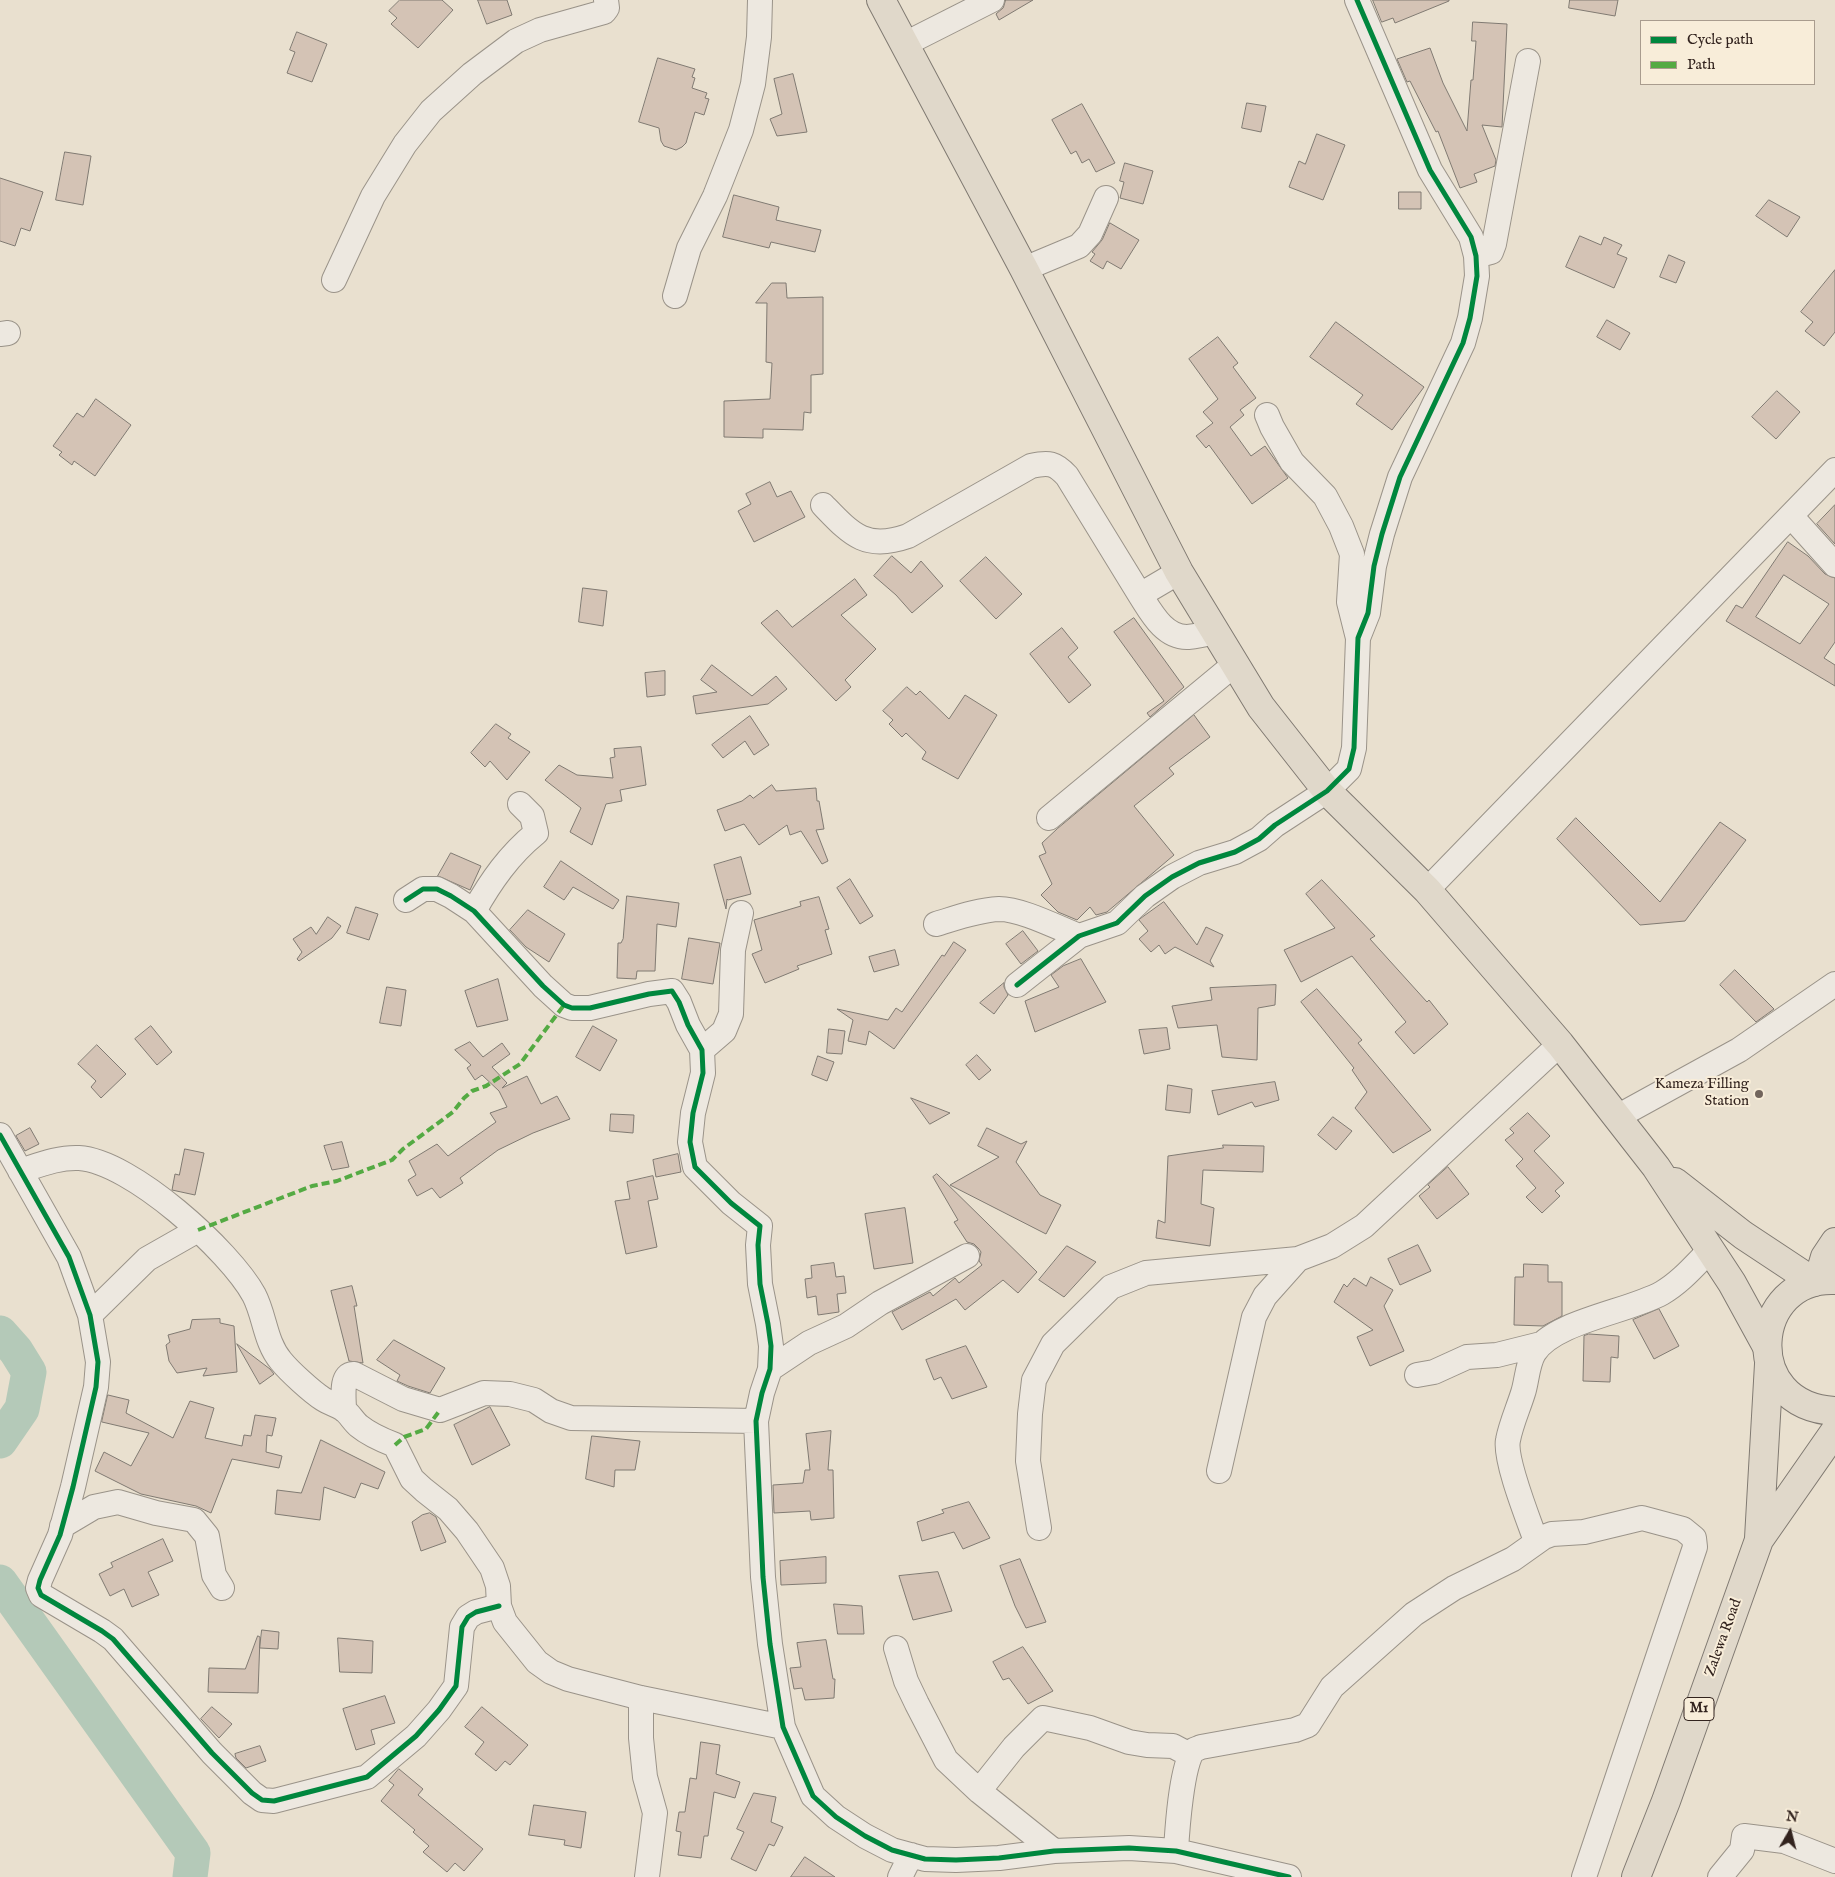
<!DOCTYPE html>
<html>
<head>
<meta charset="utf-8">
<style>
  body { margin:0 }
  #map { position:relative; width:1835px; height:1877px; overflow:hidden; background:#e9e0cf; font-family:"IM FELL English",serif }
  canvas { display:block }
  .legend { position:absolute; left:1640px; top:20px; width:175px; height:65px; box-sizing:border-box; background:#f8edd9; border:1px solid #a99c8e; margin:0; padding:6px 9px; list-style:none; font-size:15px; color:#32231e }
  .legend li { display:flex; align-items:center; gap:10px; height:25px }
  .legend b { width:25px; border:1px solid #a99c8e }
  .north { position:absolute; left:1765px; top:1807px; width:50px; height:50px; -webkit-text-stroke:4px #f8edd9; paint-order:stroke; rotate:8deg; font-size:14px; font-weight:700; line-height:20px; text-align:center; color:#32231e }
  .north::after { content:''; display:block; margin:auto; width:18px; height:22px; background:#32231e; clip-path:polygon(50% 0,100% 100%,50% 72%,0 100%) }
</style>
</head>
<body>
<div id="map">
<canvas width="1835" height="1877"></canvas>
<ul class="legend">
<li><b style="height:6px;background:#00873e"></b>Cycle path</li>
<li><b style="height:6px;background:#54aa43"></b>Path</li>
</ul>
<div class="north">N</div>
</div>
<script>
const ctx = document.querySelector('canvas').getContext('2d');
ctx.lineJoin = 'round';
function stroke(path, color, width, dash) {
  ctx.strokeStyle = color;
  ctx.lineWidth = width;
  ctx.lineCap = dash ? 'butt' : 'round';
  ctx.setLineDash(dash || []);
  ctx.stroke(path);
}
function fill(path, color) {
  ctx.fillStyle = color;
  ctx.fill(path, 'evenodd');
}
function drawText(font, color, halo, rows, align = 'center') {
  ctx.font = font + ' "IM FELL English",serif';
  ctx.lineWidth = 4;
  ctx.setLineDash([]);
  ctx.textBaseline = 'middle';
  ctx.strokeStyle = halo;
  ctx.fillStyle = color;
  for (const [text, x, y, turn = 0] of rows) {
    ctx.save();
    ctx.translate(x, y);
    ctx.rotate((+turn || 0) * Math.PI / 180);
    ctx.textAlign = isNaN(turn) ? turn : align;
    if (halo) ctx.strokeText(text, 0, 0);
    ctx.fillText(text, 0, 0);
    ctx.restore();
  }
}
stroke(new Path2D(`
  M0,1333L16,1351L29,1372L22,1409L0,1441
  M0,1582L193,1853L190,1877`), '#b4c9b8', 35);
const building = new Path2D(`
  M400,0H442L453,10L418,48L391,24L397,18L389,11Z
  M478,0H507L512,15L487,24Z
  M1006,0H1033L999,20L996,14L1003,8Z
  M1373,0H1449V1L1395,23L1393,18L1382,22Z
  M1570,0H1618L1615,16L1569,8Z
  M1473,22L1507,24L1502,127L1482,125L1496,160L1495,166L1474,174L1477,182L1460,188L1438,131L1436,132L1410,81L1407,82L1397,59L1430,48L1443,83L1467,131L1471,80H1473L1476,41H1472Z
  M297,32L327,44L312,82L287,73L295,52L290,50Z
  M658,58L695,69L692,77L695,78L692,88L707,93L705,98L709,99L704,115L695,112L686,143L682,147L676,150L664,146L661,141L659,128L639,122Z
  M793,74L807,132L777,136L770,119L782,114L774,79Z
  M1247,103L1266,106L1261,132L1242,128Z
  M1082,104L1115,163L1096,172L1089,159L1082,163L1076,151L1071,154L1052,120Z
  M1317,134L1345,145L1323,200L1289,187L1299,161L1305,164Z
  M65,152L91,156L83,205L56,200Z
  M1125,163L1153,171L1143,204L1120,198L1124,182L1120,181Z
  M0,178L43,192L30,231L21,228L15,246L0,241Z
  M1399,192H1421V209H1399Z
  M734,195L779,207L776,220L821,230L815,252L771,242L769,248L723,237Z
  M1769,200L1800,217L1787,237L1756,216Z
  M1110,223L1139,240L1121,269L1107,261L1103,269L1090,261L1095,254L1092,252L1102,240Z
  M1580,236L1601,245L1604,237L1622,245L1617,254L1627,258L1614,288L1566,267Z
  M1669,255L1685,262L1676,283L1660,277Z
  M1835,270V332L1824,346L1805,331L1813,322L1801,312Z
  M772,283H786L787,298L823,297V374L811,375V413L804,412L803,430L763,429V438L724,437V401L770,399L772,363L766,362L767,303H756Z
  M1607,320L1630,333L1620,350L1597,337Z
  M1336,322L1424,387L1392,430L1356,404L1363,395L1310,357Z
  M1218,337L1238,363L1233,367L1256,398L1240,410L1244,415L1230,427L1251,456L1265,446L1288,478L1252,504L1209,445L1206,448L1196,436L1213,423L1203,412L1218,399L1189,359Z
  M1777,391L1800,412L1776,439L1752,417Z
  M96,399L131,425L95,476L74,461L72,465L59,455L62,452L53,446L77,413L83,417Z
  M770,482L777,497L791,491L805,517L754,542L738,511L751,504L746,494Z
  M1835,505V544L1817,524Z
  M1788,542L1808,556L1825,574L1835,578V642L1824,658L1835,665V686L1726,621L1736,605L1742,608ZM1784,575L1829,604L1800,644L1756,617Z
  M892,556L911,573L921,561L943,586L912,613L896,595L874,576Z
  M986,557L1022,594L996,619L960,581Z
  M855,579L867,595L841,615L876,649L845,680L851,687L836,701L761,623L777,610L792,627Z
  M583,588L607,591L603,626L579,622Z
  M1134,618L1184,687L1150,717L1147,713L1164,701L1114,632Z
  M1062,628L1078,648L1068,657L1091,685L1069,703L1030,654Z
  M712,665L752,696L776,676L787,689L768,704L696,714L693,696L717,692L701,680Z
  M665,671V695L647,697L645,673Z
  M907,687L916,695L920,691L949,719L965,695L997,715L958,779L922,759L926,752L906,733L902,737L889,724L893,720L883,711Z
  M1194,715L1210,737L1169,768L1174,774L1134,806L1174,855L1107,912L1096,915L1090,907L1077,920L1058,912L1041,895L1052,884L1039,856L1046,853L1042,843L1057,829Z
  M750,716L769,745L754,755L745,741L723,758L712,745Z
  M496,724L511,734L508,738L530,752L507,780L490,761L485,767L471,753Z
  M641,747L646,785L620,790L622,801L606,804L592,845L570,832L581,808L545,780L559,765L577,775L613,778L610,758L615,757L614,749Z
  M772,785L776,791L816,788L817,801H819L824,829L816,830L828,861L822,864L801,831L790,835L787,825L759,845L744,824L725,831L717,810L742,801L750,795L753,798Z
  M1576,818L1660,902L1720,822L1746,840L1685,921L1640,925L1557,839Z
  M451,853L481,866L470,890L438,876Z
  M741,857L751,894L728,900L727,899L726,909L714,865Z
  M561,861L619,900L613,909L573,887L564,900L544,887Z
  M850,879L873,916L860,924L837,888Z
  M1322,880L1375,936L1370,939L1427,1002L1429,1000L1448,1024L1414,1054L1395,1032L1406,1022L1352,956L1301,982L1284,950L1335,928L1306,894Z
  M627,896L679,903L676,927L657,924L655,971H637L636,979L617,978L618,943H621L623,939Z
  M819,897L829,929L825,930L832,954L797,966L799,969L765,983L752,954L762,950L754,920L801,906L800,902Z
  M1164,902L1197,945L1206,927L1223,935L1210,961L1214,967L1175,947L1165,954L1159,945L1151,952L1139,939L1148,931L1139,920Z
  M356,907L378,914L369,940L347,933Z
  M528,910L565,934L549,962L526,947L510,930Z
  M328,917L341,926L332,938L299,961L297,959L302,952L293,939L311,927L316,934Z
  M1023,931L1038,951L1021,964L1006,944Z
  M689,938L720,943L713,984L682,979Z
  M954,942L966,950L894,1049L869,1031L866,1045L848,1041L853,1020L837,1009L888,1020L896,1008L902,1012L942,955L944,956Z
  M895,950L899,965L874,972L869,957Z
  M1081,959L1106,1002L1035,1032L1025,1001L1059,987L1051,975L1063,966Z
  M1735,970L1774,1009L1756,1022L1720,985Z
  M498,979L508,1020L477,1027L465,991Z
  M1004,983V987L1008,995L994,1014L980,1003Z
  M1276,985L1275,1005L1258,1008L1257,1060L1222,1057L1217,1025L1178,1028L1172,1006L1212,1000L1210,988Z
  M387,987L406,990L401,1026L380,1023Z
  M1317,989L1362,1040L1358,1043L1431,1130L1393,1153L1355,1108L1367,1092L1352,1070L1354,1068L1301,1002Z
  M151,1026L172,1052L157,1065L135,1039Z
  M593,1026L617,1040L600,1071L576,1057Z
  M1167,1028L1170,1049L1144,1054L1139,1030Z
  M829,1029L845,1031L842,1054L827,1053Z
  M470,1042L483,1057L502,1043L510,1054L492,1067L507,1083L502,1088L527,1076L541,1104L557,1096L570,1119L533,1133L498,1150L460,1178L463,1183L440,1198L432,1188L417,1196L408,1180L416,1175L409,1161L437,1144L448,1156L496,1122L490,1113L507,1107L499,1091L482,1075L475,1080L467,1068L471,1065L455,1050Z
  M97,1045L126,1074L101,1098L91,1087L96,1081L78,1064Z
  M977,1055L991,1070L979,1080L966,1065Z
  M818,1056L834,1062L827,1081L812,1075Z
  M1275,1082L1279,1100L1255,1107L1252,1102L1218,1115L1212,1091Z
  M1168,1085L1192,1089L1190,1113L1166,1110Z
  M911,1098L950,1113L930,1124Z
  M1528,1113L1550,1136L1534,1151L1564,1183L1555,1191L1560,1196L1542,1213L1526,1197L1536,1188L1516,1166L1523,1159L1505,1140L1514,1133L1510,1129Z
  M611,1114L634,1115L633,1133L610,1131Z
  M1333,1117L1352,1131L1336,1150L1318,1135Z
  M30,1128L39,1144L25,1151L16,1136Z
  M987,1128L1021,1144L1027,1141L1016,1162L1040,1195L1061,1205L1046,1234L950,1185L999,1157L978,1146Z
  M342,1142L349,1167L332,1170L324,1146Z
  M1223,1145L1264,1146L1263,1172L1203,1170L1201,1204L1214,1208L1210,1246L1156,1238L1158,1220L1165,1223L1168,1156L1223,1148Z
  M185,1149L204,1153L195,1195L172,1190L175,1174L179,1175Z
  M678,1154L681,1172L656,1177L653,1160Z
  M1448,1167L1469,1194L1437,1219L1419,1196L1430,1187L1428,1185Z
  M937,1174L1037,1272L1018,1293L1003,1280L965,1310L956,1299L902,1330L892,1312L930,1292L933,1296L955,1278L959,1283L982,1265L979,1261L981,1252L979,1249L974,1244L967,1242L954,1222L958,1220L933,1177Z
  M653,1176L658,1199L648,1201L657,1247L626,1254L615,1201L630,1199L627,1182Z
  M905,1208L913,1263L874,1269L865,1214Z
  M1418,1245L1431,1271L1400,1285L1388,1259Z
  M1067,1246L1096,1262L1064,1297L1039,1280Z
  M834,1263L836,1277L844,1276L846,1293L837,1294L839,1312L818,1315L816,1296L807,1298L805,1279L812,1278L811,1266Z
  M1524,1264L1548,1265V1282H1562V1316L1543,1326L1514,1325L1515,1277H1523Z
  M1371,1277L1393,1290L1384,1306L1404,1351L1370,1366L1357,1337L1373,1330L1334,1302L1344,1284L1347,1287L1354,1278L1366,1286Z
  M352,1286L357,1306H354L363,1363L349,1361L331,1291Z
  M1659,1309L1679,1346L1654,1359L1633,1320Z
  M220,1319V1323L234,1326L237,1372L203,1376L207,1368L177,1373L169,1361L166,1345L170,1342L168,1335L190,1329L192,1320Z
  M1589,1334L1619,1336L1618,1358L1611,1357L1610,1382L1583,1381L1584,1336Z
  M394,1340L445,1368L430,1393L408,1386L397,1381L400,1375L377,1360Z
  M237,1344L270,1369L274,1374L260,1384Z
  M966,1346L987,1387L952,1399L941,1377L934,1380L926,1360Z
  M108,1395L129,1400L126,1413L173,1438L190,1401L214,1408L205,1438L242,1446L244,1435L251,1436L255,1415L276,1418L272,1436L267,1435L266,1452L282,1456L279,1468L232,1459L211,1513L196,1506L141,1494L95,1471L104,1452L131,1466L149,1433L102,1422Z
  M490,1407L510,1445L472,1465L454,1425Z
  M831,1431L828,1470H833L834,1518L811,1520L810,1511L774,1513L773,1485L803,1483L805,1470H810L806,1434Z
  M592,1436L640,1441L635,1470H615L614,1487L586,1479Z
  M321,1440L385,1472L378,1489L361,1483L355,1498L324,1487L320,1520L275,1514L277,1490L301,1493Z
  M969,1502L990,1538L963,1549L954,1532L922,1541L917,1522L944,1513L942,1510Z
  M430,1513L436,1517L446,1542L421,1551L412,1522L422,1515Z
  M163,1539L173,1561L148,1572L159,1595L132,1607L124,1589L110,1596L99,1574L113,1567L111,1563Z
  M826,1557V1583L781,1585L780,1561Z
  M1020,1559L1046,1622L1026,1628L1015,1606L1000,1566Z
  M938,1572L952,1611L913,1620L899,1576Z
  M834,1604L862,1606L864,1634H838Z
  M262,1630L279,1632L278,1649L260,1648Z
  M258,1636L260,1637L258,1693L208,1692L209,1668L245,1669Z
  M338,1638L373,1641L372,1673L340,1672Z
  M826,1640L833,1679H835L834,1698L805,1700L802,1688L794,1689L790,1668L801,1667L797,1643Z
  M1023,1647L1053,1691L1028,1704L1009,1678L1003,1680L993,1662Z
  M385,1696L395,1723L371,1730L375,1744L356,1750L343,1709Z
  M212,1707L232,1724L219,1738L201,1719Z
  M482,1707L528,1745L510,1765L505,1761L496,1771L475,1754L484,1742L465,1727Z
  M701,1742L720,1745L716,1774L740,1782L735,1798L714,1792L708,1836H704L701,1858L678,1855L681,1832L676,1831L679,1812H685L690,1778L696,1779Z
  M260,1746L266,1761L246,1768L236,1758L235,1754Z
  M399,1769L423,1789L418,1795L483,1849L464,1871L455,1863L447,1872L423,1852L429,1846L413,1832L415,1830L381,1801L394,1785L389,1781Z
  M754,1793L776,1797L771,1822L783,1827L774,1846L769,1844L756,1871L731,1859L744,1832L737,1829Z
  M534,1805L586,1812L581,1848L564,1845L565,1840L529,1835Z
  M805,1857L835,1877H791Z`);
fill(building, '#d4c3b5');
stroke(building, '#807a72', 1);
const minor = new Path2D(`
  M905,44L992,0
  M1476,256L1491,252L1494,244L1528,61
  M1024,269L1079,246L1090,234L1106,198
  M334,280L373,196L405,144L431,111L472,74L516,41L540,30L604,12L607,8L606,0
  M675,296L689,248L715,196L741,130L753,84L759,37L760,0
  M0,334L8,333
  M1267,415L1272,427L1292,462L1325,496L1341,526L1352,554L1349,602L1358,638
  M823,505C851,534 865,551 908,536L1031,466C1049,462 1055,463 1067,476L1140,595L1179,572
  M1791,516L1835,565
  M1140,595C1151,612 1164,638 1188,637C1197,636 1207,634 1216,632
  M1049,818L1235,664
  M1427,890L1835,470
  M406,900L423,889H437L451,896L474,911L543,986L564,1005L572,1008H590L649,994L672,991L679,1002L688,1025L702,1050L703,1073L693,1113L690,1142L695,1167L731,1203L760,1226L758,1245L760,1284L768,1324L771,1346L770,1369L762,1393L756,1421L763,1577L770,1644L783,1727L813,1796L836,1817L865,1836L892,1850L925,1859L956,1860L999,1858L1054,1851L1129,1848L1176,1851L1289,1877
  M474,911C491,881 509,855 536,833L532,816L520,804
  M936,924C956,918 978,910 999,909C1022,909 1058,928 1079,936
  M1017,985L1079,936L1117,923L1145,896L1172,877L1199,863L1235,852L1259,839L1275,825L1327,791L1349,769L1354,748L1358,638L1368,613L1374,566L1382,534L1400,477L1463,343L1470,318L1477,276L1476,256L1471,237L1430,170L1357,0
  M702,1050L724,1031L731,1014L733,950L741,913
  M1617,1117L1739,1050L1835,984
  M0,1135L69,1257L90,1315L98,1362L96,1387L73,1487L60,1535L40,1580L38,1588L41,1595L102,1631L113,1639L212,1753L252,1793L262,1800L274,1801L367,1777L416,1736L439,1710L456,1686L462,1627L468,1617L476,1612L499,1606
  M20,1171C39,1165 59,1157 79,1158C131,1161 230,1251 254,1295C265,1316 265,1342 281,1361C289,1371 312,1392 323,1399C329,1403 337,1405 343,1409C349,1413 353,1421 359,1426C370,1435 382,1440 395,1445L412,1479L424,1490L448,1509L467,1531L492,1568L498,1586L499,1606L505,1622L537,1662L551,1672L568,1679L641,1698L783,1727
  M90,1315L147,1259L198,1230
  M770,1369L809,1343L846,1326L880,1303L967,1256
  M1417,1375L1434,1372L1467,1357L1497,1355L1541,1344
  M344,1410C344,1399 340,1373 354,1374L403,1399L440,1410L484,1393L510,1394L534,1400L551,1411L571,1418L756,1421
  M1219,1471L1254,1317L1265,1296L1298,1259
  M62,1526L94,1507L118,1502L156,1513L194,1520L207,1536L214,1575L222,1588
  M1039,1528L1028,1461L1030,1414L1034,1380L1053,1344L1111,1287L1146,1273L1298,1259L1332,1246L1364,1226L1560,1044
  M1536,1541C1529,1521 1504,1459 1508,1440C1511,1424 1518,1409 1523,1393C1527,1381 1527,1365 1534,1353C1554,1321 1628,1312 1662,1293C1681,1282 1695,1265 1710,1250
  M896,1648L906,1681L917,1704L946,1760L979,1791L1054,1851
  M641,1698V1738L645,1777L655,1813L647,1877
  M979,1791L1014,1747L1043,1718L1090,1728L1129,1742L1147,1745L1173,1746L1190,1755
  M1176,1851C1177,1833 1182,1760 1194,1750C1196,1749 1199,1748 1201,1747L1295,1730L1308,1725L1332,1687L1414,1614L1454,1588L1513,1559L1544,1537L1552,1534L1584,1532L1642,1518L1683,1529L1694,1538L1695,1547L1584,1877
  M900,1877L911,1855
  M1720,1877L1742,1850L1744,1836L1784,1841L1835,1861`);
const major = new Path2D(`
  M881,0L1024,269L1179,572L1261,707L1327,791L1427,890L1560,1044L1656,1167L1732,1283L1766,1345
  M1675,1182L1743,1235L1814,1282`);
const highway = new Path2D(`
  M1835,1280C1751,1276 1739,1406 1835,1411
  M1818,1281L1825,1257L1835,1242
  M1759,1538L1769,1364
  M1636,1877L1666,1801L1759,1540L1835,1431`);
stroke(minor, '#9a9389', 26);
stroke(major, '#807a72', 30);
stroke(highway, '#807a72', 30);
stroke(minor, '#ede8e0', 24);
stroke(major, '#e0d8ca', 28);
stroke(highway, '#e0d8ca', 28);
stroke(new Path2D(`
  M198,1230L312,1186L337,1181L392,1160L403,1149L453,1112L464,1098L472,1091L486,1086L520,1064L564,1005
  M395,1445L404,1437L426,1429L440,1410`), '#54aa43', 4, [8, 4]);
stroke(new Path2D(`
  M406,900L423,889H437L451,896L474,911L543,986L564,1005L572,1008H590L649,994L672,991L679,1002L688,1025L702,1050L703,1073L693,1113L690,1142L695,1167L731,1203L760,1226L758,1245L760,1284L768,1324L771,1346L770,1369L762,1393L756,1421L763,1577L770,1644L783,1727L813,1796L836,1817L865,1836L892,1850L925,1859L956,1860L999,1858L1054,1851L1129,1848L1176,1851L1289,1877
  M1017,985L1079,936L1117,923L1145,896L1172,877L1199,863L1235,852L1259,839L1275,825L1327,791L1349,769L1354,748L1358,638L1368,613L1374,566L1382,534L1400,477L1463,343L1470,318L1477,276L1476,256L1471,237L1430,170L1357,0
  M0,1135L69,1257L90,1315L98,1362L96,1387L73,1487L60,1535L40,1580L38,1588L41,1595L102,1631L113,1639L212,1753L252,1793L262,1800L274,1801L367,1777L416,1736L439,1710L456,1686L462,1627L468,1617L476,1612L499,1606`), '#00873e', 5);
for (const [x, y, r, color] of [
  [1759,1094,5,"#72655c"]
]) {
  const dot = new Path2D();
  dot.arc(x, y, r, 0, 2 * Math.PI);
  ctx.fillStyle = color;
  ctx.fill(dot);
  stroke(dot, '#f8edd9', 2);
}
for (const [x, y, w] of [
  [1699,1709,30]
]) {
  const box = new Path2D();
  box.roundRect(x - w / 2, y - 11.5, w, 23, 4);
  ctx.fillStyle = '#f8edd9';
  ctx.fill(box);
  stroke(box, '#32231e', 1);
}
drawText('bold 14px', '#32231e', null, [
  ["M1",1699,1709]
]);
drawText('15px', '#32231e', '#f8edd9', [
  ["Kameza Filling",1749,1085],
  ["Station",1749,1102]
], 'right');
drawText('15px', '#32231e', '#f8edd9', [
  ["Zalewa Road",1724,1638,-70]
]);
</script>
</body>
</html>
